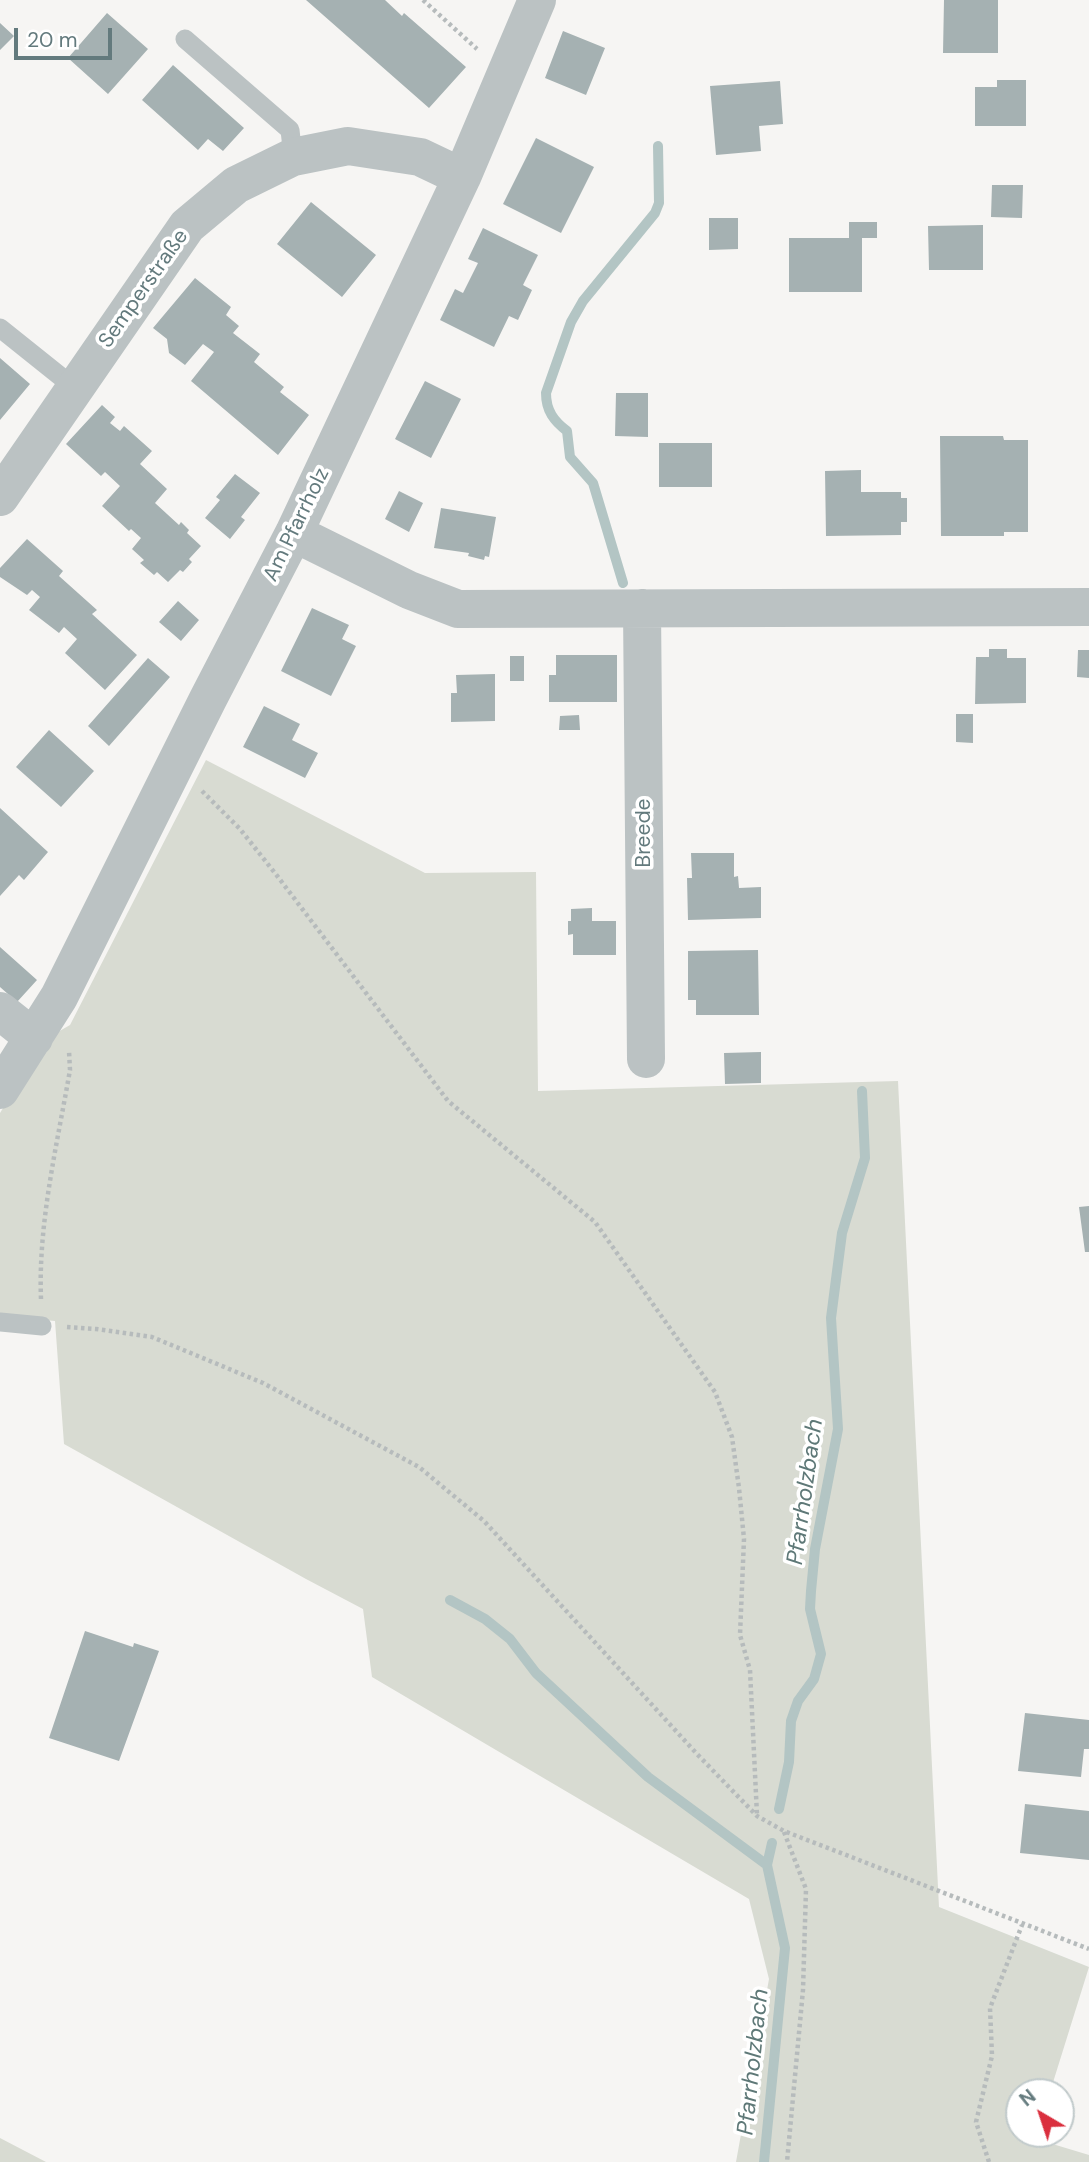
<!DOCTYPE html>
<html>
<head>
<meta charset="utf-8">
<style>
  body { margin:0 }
  #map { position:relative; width:1089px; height:2162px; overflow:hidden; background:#f6f5f3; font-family:"DM Sans",sans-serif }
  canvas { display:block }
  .north { position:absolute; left:1005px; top:2078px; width:70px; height:70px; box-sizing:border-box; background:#fff; border:2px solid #c1cacb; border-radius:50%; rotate:321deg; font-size:19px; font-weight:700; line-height:28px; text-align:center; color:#637a7d }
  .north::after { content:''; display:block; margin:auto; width:24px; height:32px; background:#da2f3e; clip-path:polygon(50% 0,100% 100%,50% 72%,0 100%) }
  .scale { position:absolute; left:14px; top:28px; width:98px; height:32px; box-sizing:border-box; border:4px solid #637a7d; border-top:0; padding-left:9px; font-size:21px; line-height:24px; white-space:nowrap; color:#637a7d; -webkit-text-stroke:5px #fff; paint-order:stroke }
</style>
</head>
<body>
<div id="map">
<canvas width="1089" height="2162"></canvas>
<div class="north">N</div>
<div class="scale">20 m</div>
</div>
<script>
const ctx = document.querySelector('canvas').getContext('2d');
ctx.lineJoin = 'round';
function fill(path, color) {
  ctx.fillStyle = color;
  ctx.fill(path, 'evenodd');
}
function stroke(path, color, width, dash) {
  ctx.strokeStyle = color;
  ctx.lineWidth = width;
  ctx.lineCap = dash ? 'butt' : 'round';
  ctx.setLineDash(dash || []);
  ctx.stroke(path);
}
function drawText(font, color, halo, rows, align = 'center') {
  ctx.font = font + ' "DM Sans",sans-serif';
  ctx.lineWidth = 7;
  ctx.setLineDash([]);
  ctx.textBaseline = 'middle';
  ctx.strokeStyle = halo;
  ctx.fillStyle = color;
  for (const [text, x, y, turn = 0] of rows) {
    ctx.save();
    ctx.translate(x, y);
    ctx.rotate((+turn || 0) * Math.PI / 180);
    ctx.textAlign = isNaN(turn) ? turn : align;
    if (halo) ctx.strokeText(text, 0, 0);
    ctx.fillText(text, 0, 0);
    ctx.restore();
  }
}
fill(new Path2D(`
  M206,760L425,873L536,872L538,1091L898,1081L939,1907L1089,1967L1050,2092H1019V2134H1037L1036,2139L1089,2155V2162H736L769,1979L749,1899L372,1677L363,1609L306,1579L64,1444L55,1321L0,1316V1113L44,1040L70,1025Z
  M0,2138L46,2162H0Z`), '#d8dbd2');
stroke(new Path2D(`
  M623,583L593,483L570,457L567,431C554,421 546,411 546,393L571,322L583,301L655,213L659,203L658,146
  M450,1600L485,1619L510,1639L536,1673L648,1777L767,1865
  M779,1809L789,1762L791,1721L798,1701L814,1679L821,1654L810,1609L811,1591L815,1549L838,1429L831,1318L842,1233L865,1158L862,1091
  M764,2162L785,1948L767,1865L772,1843`), '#b3c5c4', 10);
fill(new Path2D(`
  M306,0H385L402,16L404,13L466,67L429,108Z
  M944,0H998V53H943Z
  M107,13L148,49L108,94L68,58Z
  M0,23L14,36L0,50Z
  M563,31L605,48L586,95L545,78Z
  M173,65L244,128L223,151L208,139L198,150L142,100Z
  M997,80H1026V126H975V87H997Z
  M780,81L783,124L759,126L761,151L716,155L710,86Z
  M536,138L594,167L561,233L503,204Z
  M992,185H1023L1022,218L991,217Z
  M311,202L376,255L342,297L277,244Z
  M709,218H738V249L709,250Z
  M849,222H877V238H862V292H789V238H849Z
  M983,225V270H929L928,226Z
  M483,228L538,255L523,285L532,290L518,320L509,316L494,347L440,320L455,289L463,293L478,263L468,259Z
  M195,278L231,307L226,315L239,326L233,333L260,354L254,362L284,387L280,392L309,415L278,455L191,381L214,352L203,344L185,365L169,353L167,339L153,328Z
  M0,358L30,384L0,420Z
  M425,381L461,399L431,458L395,439Z
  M616,393H648V437L615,436Z
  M102,405L115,417L110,423L120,431L124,426L152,451L140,464L167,489L155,503L179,525L181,522L189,530L187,533L201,546L189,559L192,562L183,572L180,570L168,582L157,572L154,575L140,563L144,560L132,549L141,538L131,529L129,531L102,506L120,486L105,472L101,476L66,444Z
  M940,436H1003L1004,440H1028V532H1004V536H941Z
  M659,443H712V487H659Z
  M861,470V492H901V498H907V522H901V535L826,536L825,471Z
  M235,474L260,493L241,517L245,520L230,539L205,518L220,500L216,497Z
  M399,491L423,503L409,532L385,519Z
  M441,508L496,517L489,557L485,556L484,560L468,556L469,553L434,548Z
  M27,539L63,571L59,576L97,610L92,614L137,655L105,690L65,653L77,639L64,627L59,633L29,610L40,597L32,590L27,595L0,577V568Z
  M178,601L199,620L181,641L159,622Z
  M312,608L349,625L342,639L356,646L331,696L281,671Z
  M989,649H1007V658H1026V703L975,704L976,657H989Z
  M1078,650H1089V678L1077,677Z
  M556,655H617V702H549V675H556Z
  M510,656H524V681H510Z
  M148,658L170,677L109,746L88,726Z
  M495,674V721L451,722V693H457L456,675Z
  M264,706L300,724L292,740L318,753L305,778L243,747Z
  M956,714H973V743L956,742Z
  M579,715L580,730H559L560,716Z
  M49,730L94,771L61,807L16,767Z
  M0,808L48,852L24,880L19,875L0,896Z
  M691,853H734V877L738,876L739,888L761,887V918L688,920L687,878H692Z
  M592,908V921H616V955H573V934L568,935V921H571V909Z
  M0,947L37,980L17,1002L0,987Z
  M758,950L759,1015H696V1000H688V951Z
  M761,1052V1083L725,1084L724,1053Z
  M1089,1206V1252H1085L1079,1207Z
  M85,1631L133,1647L134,1643L159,1651L119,1761L49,1738Z
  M1025,1713L1089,1720V1749H1084L1081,1777L1018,1771Z
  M1025,1804L1089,1811V1860L1020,1853Z`), '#a5b1b2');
stroke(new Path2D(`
  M423,0L477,49
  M202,791L240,829L278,877L448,1101L595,1222L715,1392L732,1437L739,1488L744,1539L740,1635L750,1670L757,1815
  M41,1299C38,1223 57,1145 70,1070L69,1051
  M67,1327L96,1329L152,1337L263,1383L419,1467L484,1521L697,1754L757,1816L784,1831L1089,1949
  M784,1832L806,1889L803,1990L787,2162
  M989,2162L976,2122L992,2056L990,2008L1022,1925`), '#b6bbbc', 4.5, [3.5, 3.5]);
stroke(new Path2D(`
  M185,39L290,130L293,157
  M0,328L75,388
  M0,1322L42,1326`), '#bbc2c3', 19);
stroke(new Path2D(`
  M0,497L187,226L236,185L293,157L348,146L420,157L462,177
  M294,533L409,590L458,609L1089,607
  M642,608L646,1059
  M0,1011L34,1038
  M0,1090L59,997L208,699L294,533L462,177L537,0`), '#bbc2c3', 38);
drawText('21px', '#637a7d', '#fff', [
  ["Semperstraße",144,289,-55],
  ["Am Pfarrholz",297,525,-64],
  ["Breede",644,833,-90]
]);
drawText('italic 23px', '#5e7877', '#fff', [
  ["Pfarrholzbach",806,1492,-82],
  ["Pfarrholzbach",754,2062,-84]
]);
</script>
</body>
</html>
